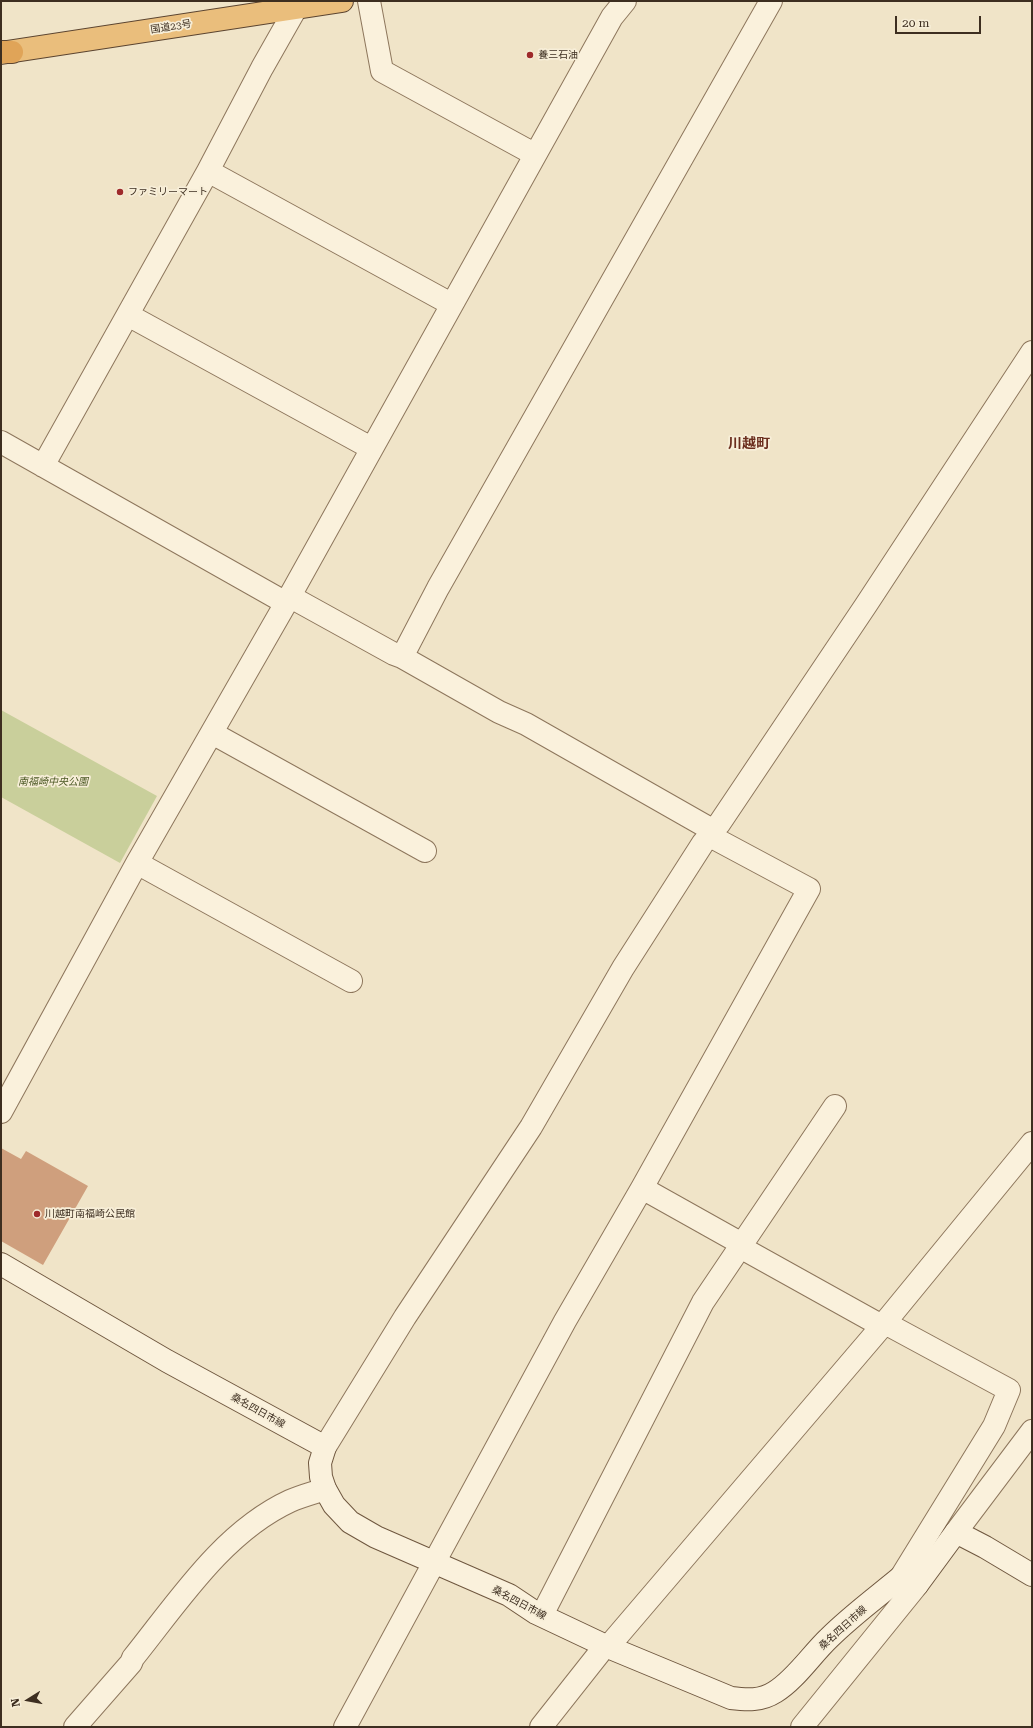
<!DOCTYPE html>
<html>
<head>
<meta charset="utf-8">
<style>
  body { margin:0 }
  #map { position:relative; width:1033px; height:1728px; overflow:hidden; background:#f0e4c8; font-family:"Roboto Serif",serif }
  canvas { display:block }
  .frame { position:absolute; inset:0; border:2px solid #3d2e20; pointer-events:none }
  .north { position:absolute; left:8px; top:1680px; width:40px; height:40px; -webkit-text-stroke:3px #f7eed8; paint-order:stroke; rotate:259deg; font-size:11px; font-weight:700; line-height:16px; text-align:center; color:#3d2e20 }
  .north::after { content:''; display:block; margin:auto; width:14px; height:18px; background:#3d2e20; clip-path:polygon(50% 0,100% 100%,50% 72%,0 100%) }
  .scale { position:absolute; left:895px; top:16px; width:86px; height:18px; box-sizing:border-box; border:2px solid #3d2e20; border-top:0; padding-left:5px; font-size:12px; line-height:14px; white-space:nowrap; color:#3d2e20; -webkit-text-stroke:3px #f7eed8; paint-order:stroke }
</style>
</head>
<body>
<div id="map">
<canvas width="1033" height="1728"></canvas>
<div class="frame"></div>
<div class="north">N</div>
<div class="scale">20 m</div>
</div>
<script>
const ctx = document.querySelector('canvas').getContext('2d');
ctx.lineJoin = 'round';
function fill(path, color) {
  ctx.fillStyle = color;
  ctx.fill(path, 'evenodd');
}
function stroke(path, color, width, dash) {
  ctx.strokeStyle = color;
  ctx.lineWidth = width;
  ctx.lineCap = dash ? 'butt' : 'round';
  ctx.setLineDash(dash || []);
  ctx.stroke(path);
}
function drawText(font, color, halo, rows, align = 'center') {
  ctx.font = font + ' "Roboto Serif","Noto Sans JP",serif';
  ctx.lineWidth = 3.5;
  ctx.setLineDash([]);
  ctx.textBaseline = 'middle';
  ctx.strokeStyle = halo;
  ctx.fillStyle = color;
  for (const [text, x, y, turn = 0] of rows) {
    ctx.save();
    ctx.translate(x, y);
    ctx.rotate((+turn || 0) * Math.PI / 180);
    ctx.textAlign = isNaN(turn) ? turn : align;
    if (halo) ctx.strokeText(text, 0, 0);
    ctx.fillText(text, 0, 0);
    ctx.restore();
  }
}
fill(new Path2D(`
  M1,710L157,796L120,863L1,797Z`), '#c9cf9b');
fill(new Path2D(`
  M1,1148L21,1159L26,1151L88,1186L43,1265L1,1241Z`), '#cf9f7d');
const minor = new Path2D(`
  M369,1L382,71L534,154
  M208,171L451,304
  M128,315L371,448
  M1,442L286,603
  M43,466L208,171L262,68L296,8
  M289,596L394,654L402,657
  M212,733L425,851
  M714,831L526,724L499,712L402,657L438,588L771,1
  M137,863L351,981
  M1,1112L137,863L286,603L612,17L625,1
  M642,1188L742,1244
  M740,1247L882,1326
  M885,1323L1009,1390L994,1426L901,1577
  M325,1447L405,1317L531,1127L623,968L703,843L719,824L866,605L1032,352
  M956,1532L1032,1431
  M542,1615L703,1302L835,1106
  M608,1647L882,1326L1032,1143
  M75,1727L131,1663L133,1658C178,1602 223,1532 290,1501C301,1496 313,1493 325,1489
  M345,1727L565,1321L642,1188L809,889L710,836
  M541,1727L605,1646
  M802,1727L917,1585`);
const secondary = new Path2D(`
  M1,1264L167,1361L325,1447L320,1463L321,1477L325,1489L334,1505L350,1522L376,1537L509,1595L536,1613L608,1647L731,1698C747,1700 761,1701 775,1692C795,1680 812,1654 829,1638C851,1616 877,1597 901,1577L917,1585L956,1532L985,1547L1032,1575`);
const trunk = new Path2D(`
  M1,53L342,1`);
const motorway = new Path2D(`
  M1,52H12`);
stroke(minor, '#8d765c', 24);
stroke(secondary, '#6f573f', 24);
stroke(trunk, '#5b4430', 24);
stroke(motorway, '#5b4430', 24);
stroke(minor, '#faf1dc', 22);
stroke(secondary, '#faf1dc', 22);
stroke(trunk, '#eabe7c', 22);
stroke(motorway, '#e0a458', 22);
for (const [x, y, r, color] of [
  [530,55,4,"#9e2a2b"],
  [120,192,4,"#9e2a2b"],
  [37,1214,4,"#9e2a2b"]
]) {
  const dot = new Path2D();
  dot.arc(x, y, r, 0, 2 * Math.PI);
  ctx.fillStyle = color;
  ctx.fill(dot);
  stroke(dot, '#f7eed8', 1.5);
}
drawText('10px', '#3d2e20', '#f7eed8', [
  ["国道23号",171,27,-9],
  ["桑名四日市線",258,1411,29],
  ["桑名四日市線",519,1603,28],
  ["桑名四日市線",843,1628,-42]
]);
drawText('10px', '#3d2e20', '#f7eed8', [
  ["養三石油",538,55],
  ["ファミリーマート",128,192],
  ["川越町南福崎公民館",45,1214]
], 'left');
drawText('italic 10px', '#4d5a26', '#f7eed8', [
  ["南福崎中央公園",53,782]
]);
drawText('bold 14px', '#6b2e1e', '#f7eed8', [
  ["川越町",749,444]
]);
</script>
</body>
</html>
